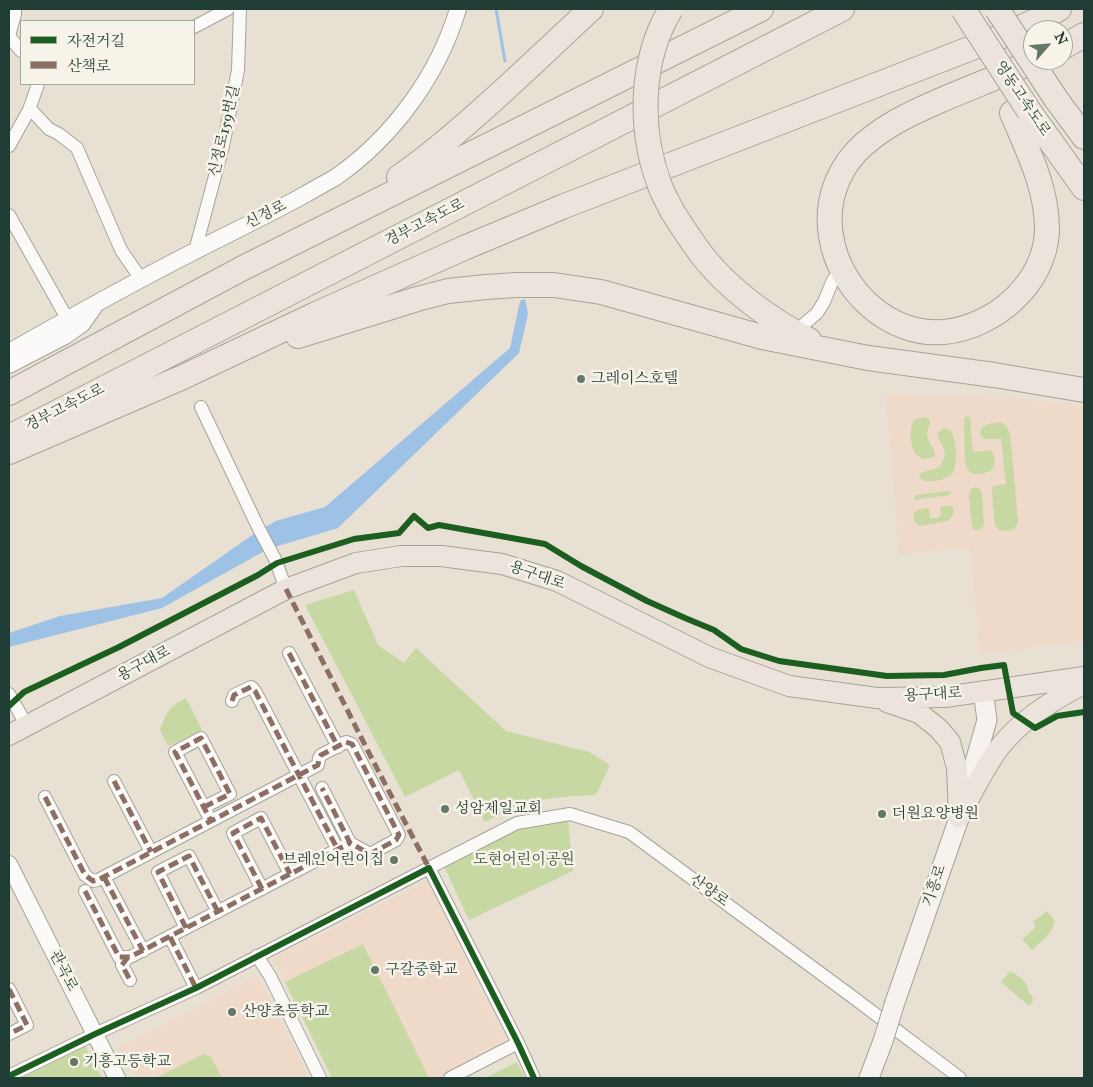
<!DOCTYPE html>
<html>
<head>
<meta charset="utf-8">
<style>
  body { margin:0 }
  #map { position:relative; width:1093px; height:1087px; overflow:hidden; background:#e8e0d2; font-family:"IM FELL Great Primer","Noto Serif KR",serif }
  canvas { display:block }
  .frame { position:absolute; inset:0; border:10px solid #1f3d34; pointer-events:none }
  .legend { position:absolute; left:20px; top:20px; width:175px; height:65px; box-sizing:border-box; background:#f7f3e8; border:1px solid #a1aaa0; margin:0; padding:6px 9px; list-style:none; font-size:15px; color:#1f3d34 }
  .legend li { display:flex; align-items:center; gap:10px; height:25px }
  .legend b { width:25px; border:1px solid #a1aaa0 }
  .north { position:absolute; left:1023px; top:20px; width:50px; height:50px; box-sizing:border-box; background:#f7f3e8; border:1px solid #a1aaa0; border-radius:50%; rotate:63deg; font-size:14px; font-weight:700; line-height:20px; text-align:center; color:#1f3d34 }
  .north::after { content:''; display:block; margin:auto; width:18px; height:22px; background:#65766b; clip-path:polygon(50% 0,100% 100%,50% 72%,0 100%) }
</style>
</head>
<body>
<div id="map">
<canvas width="1093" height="1087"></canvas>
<div class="frame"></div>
<ul class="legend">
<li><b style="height:6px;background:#1b5e20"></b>자전거길</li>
<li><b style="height:6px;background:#8d6e63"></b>산책로</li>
</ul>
<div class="north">N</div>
</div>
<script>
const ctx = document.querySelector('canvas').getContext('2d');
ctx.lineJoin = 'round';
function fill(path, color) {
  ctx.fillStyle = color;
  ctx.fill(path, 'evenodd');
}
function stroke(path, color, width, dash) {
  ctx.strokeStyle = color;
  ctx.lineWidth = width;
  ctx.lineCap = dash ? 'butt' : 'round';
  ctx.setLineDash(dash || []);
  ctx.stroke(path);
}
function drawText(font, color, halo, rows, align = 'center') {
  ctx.font = font + ' "IM FELL Great Primer","Noto Serif KR",serif';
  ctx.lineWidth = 5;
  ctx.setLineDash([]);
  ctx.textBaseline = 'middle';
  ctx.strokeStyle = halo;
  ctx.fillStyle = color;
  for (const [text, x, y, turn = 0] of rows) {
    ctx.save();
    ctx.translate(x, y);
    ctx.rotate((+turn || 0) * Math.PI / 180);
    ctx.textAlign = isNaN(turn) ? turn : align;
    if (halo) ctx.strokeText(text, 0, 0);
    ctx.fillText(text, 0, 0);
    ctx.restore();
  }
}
fill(new Path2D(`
  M886,394L1025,399L1084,406V641L980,654L970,548L899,554Z
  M428,881L508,1044L439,1078H332L273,958Z
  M258,976L310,1078H135L119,1047Z`), '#efd9c8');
fill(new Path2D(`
  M968,416L970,418L973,452L990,450C997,456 996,463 991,471C980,474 970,478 965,464L964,418Z
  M924,417L928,418L930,421C930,425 927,431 927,435C927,443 935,446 935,456C912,469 906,435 914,420Z
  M1001,422L1006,426L1010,433L1018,522C1016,531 1007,532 999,530L995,525L992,492L993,487L999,485L1006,484L1001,439H983C974,425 990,423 1001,422Z
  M944,428C948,429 948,429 951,432C957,439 958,467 952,474C947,479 939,480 933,481C927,482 923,482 919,476L920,473L940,467C950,448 942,450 937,434Z
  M976,487L981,490L982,494L984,525C981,529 980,531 974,530L972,527L969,496L971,489Z
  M946,491L951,492L950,495L914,500L915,496L917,495Z
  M949,506H952C956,512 952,518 947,521L919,526L914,521V513L918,510L928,508L929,509L930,518H937L941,515L940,507Z
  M354,590L378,645L404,663L416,648L506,731L589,752L610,765L596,795C568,796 537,798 510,809C502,813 493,818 485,822L459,770L405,797L305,605Z
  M186,698L202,730L168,746L160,730C166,712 169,707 186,698Z
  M568,819L573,871L469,920L443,864L520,827Z
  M1047,911L1055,921C1052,934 1042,941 1032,950L1022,939L1036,927L1033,922Z
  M363,944L429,1078H332L285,982Z
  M1010,971L1012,972C1019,977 1030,983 1028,992L1033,997L1032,999L1033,1001L1029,1006L1001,982Z
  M85,1046L102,1078H22Z
  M204,1054L211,1057L222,1078H156Z
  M517,1062L525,1078H485Z`), '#c7d8a3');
fill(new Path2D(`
  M525,299L528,314L519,353L338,528L268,549L162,608L9,647V633L60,616L162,598L258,531L276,521L325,507L510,348L520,301Z`), '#9dc2e5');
stroke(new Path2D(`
  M496,9L505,61`), '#9dc2e5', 3);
const minor = new Path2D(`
  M194,27L228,9
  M9,36L15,14V9
  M9,36L21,51
  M29,110L33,112L49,129L59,134L77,148L121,250L141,279
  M9,146L29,110L38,84
  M9,215L64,313
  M195,251L223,146L238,70L240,9
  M795,332L817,313L824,302L832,282L841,269
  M201,407L258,527L275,559L286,589
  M289,653L338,747
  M9,694L27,726
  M232,701L234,695L251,687L255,691L338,850
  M114,781L151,852
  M45,797L85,875L93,881L98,880L318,765L319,758L321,755L346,742L352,744L399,835L396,840L370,854L350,843L322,788
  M204,807L230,794L201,738L175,752L211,821
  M429,868L517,823L570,814L629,832L850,995L960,1078
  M104,877L143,951
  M262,889L233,833L261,818L290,874
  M85,891L119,957H130L350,843
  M186,928L158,872L189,856L218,912
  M170,937L196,988
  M257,956L270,976L320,1078
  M128,957L122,965L130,980
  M9,989L27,1025L9,1034
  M9,1076L95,1034L196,988L429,868L518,1043L534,1078
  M450,1078L518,1043`);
const tertiary = new Path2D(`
  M9,352C71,317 132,283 195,251C232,232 270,214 306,194C316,188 326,183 336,177C393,137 438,76 458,9
  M9,365L65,336L82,324L94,307
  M9,864L117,1078`);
const secondary = new Path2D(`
  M895,1002L959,818L987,720L983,691
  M869,1078L883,1041`);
const primary = new Path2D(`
  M887,702L919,713L938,728L950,742L957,768L959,816
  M9,735L286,589L356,563L401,556H441L502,564L557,581L709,657L789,686L877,698L945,697L1084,677
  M959,818C971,795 984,768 999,748C1020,721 1054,699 1084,684`);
const motorway = new Path2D(`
  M1063,47L1084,35
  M1056,99L1084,137
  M1029,111L1084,188
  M1012,113C1028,151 1048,190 1047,232C1044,284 995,327 944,332C889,337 839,289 831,236C826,205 835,175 856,152C879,128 909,114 939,101C971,87 1004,75 1036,60
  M399,177C426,159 450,138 474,117C514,82 552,45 591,9
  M672,211C683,228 693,244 705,259C733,293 770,319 809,340
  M298,336L417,299L448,291L486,287L517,285H554L601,292L762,337L868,358L994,375L1084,390
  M9,393L243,268L761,9
  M13,435L842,9
  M9,452L183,377L316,314L464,248L562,207L1000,37L1042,18L1059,9`);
stroke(minor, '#a4a49a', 14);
stroke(tertiary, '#a4a49a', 18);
stroke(secondary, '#a4a49a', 21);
stroke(primary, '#a4a49a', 22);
stroke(motorway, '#a4a49a', 26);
stroke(minor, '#fcfaf8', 12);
stroke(tertiary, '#fcfaf8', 16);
stroke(secondary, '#f6f2ed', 19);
stroke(primary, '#ece4dc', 20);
stroke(motorway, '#ece4dc', 24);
const secondaryBridge = new Path2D(`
  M883,1041L895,1002`);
const motorwayBridge = new Path2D(`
  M671,9C640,59 639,129 659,183C662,193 668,202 672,211
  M963,9L1029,111
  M997,9L1056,99`);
stroke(secondaryBridge, '#a4a49a', 21, []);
stroke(motorwayBridge, '#a4a49a', 26, []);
stroke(secondaryBridge, '#f6f2ed', 19);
stroke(motorwayBridge, '#ece4dc', 24);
stroke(new Path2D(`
  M286,589L370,755L429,868
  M289,653L338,747
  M232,701L234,695L251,687L255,691L338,850
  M114,781L151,852
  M45,797L85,875L93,881L98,880L318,765L319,758L321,755L346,742L352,744L399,835L396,840L370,854L350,843L322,788
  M204,807L230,794L201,738L175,752L211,821
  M104,877L143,951
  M262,889L233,833L261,818L290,874
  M85,891L119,957H130L350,843
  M186,928L158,872L189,856L218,912
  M170,937L196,988
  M128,957L122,965L130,980
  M9,989L27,1025L9,1034`), '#8d6e63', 5, [10, 5]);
stroke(new Path2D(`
  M9,706L24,692L119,647L258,575L277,563L354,539L399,533L414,516L428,528L439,525L545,544L581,566L647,601L685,618L714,630L741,649L779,661L887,676L944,675L981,668L1004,665L1013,713L1035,728L1057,716L1084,712
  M9,1076L95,1034L196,988L429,868L518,1043L534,1078`), '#1b5e20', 6);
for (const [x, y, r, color] of [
  [581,379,5,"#65766b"],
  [445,809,5,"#65766b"],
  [882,814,5,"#65766b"],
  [394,860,5,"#65766b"],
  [375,970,5,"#65766b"],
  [232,1012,5,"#65766b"],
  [74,1062,5,"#65766b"]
]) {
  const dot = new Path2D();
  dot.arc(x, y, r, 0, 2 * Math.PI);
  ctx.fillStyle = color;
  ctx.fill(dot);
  stroke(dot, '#f7f3e8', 2);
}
drawText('15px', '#1f3d34', '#f7f3e8', [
  ["영동고속도로",1022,99,56],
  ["신정로159번길",225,131,-77],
  ["신정로",266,215,-27],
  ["경부고속도로",425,223,-27],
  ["경부고속도로",65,408,-27],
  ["용구대로",537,576,19],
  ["용구대로",144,664,-28],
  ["용구대로",933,695,-3],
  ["기흥로",935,886,-71],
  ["산양로",709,891,36],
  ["관곡로",63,971,63]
]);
drawText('15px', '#1f3d34', '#f7f3e8', [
  ["그레이스호텔",591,379],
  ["성암제일교회",455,809],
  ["더원요양병원",892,814],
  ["브레인어린이집",384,860,"right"],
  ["구갈중학교",385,970],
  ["산양초등학교",242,1012],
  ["기흥고등학교",84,1062]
], 'left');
drawText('15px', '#3b5b42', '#f7f3e8', [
  ["도현어린이공원",524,860]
]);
</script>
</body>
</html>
